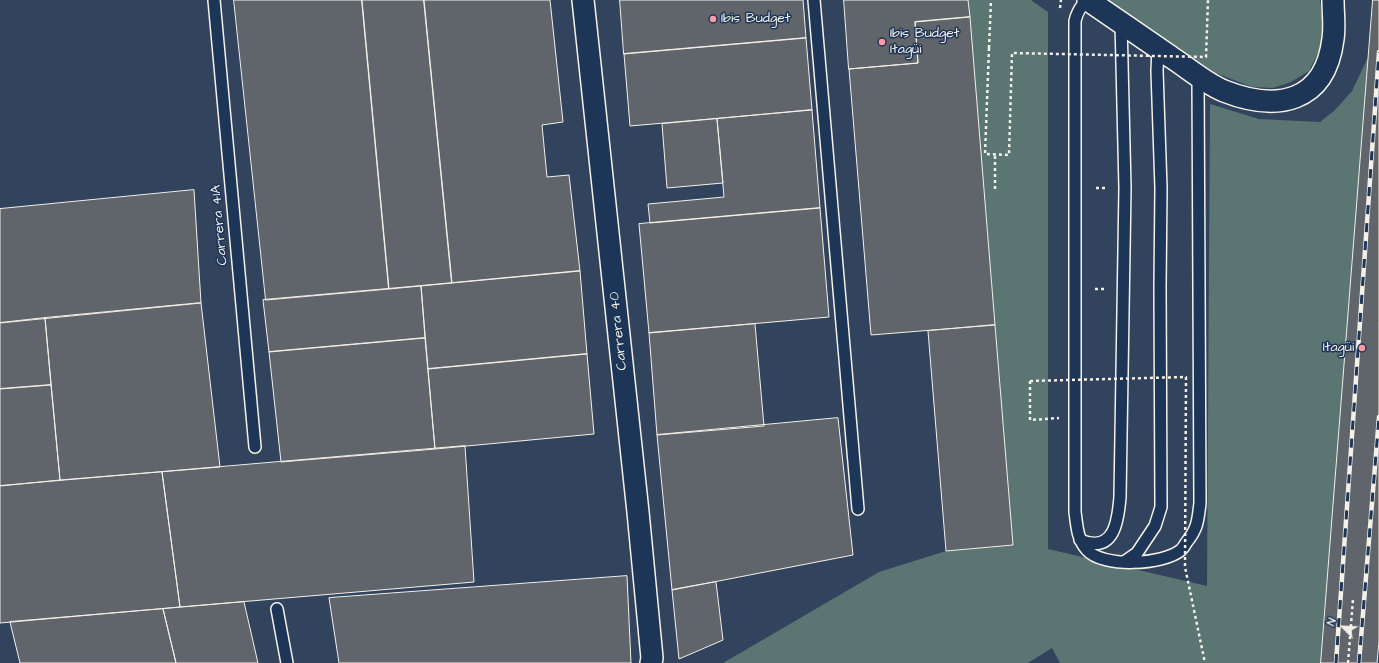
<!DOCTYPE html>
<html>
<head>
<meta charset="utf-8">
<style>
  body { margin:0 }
  #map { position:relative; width:1379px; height:663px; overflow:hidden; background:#31435d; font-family:"Architects Daughter",sans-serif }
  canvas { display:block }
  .north { position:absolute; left:1323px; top:607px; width:40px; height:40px; -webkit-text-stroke:3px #1d3557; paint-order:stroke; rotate:294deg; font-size:11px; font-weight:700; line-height:16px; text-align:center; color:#f4f1e8 }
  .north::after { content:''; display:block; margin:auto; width:14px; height:18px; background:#f4f1e8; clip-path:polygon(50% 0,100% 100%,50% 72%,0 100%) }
</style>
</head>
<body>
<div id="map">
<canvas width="1379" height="663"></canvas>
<div class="north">N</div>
</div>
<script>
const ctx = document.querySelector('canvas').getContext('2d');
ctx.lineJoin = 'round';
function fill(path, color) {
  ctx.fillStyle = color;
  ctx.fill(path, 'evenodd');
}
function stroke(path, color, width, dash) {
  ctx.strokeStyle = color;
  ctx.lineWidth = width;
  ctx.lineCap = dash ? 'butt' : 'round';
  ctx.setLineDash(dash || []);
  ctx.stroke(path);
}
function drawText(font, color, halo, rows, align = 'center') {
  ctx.font = font + ' "Architects Daughter",sans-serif';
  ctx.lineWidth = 3;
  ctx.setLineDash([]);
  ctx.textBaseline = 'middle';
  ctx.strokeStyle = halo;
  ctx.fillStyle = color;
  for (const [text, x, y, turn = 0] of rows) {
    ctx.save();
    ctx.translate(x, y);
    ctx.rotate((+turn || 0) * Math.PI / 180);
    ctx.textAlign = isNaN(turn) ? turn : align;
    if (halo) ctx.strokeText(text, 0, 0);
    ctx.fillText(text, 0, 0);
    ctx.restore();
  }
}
fill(new Path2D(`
  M968,0H1031L1048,12V549L1207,586L1210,104L1259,119L1320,122L1335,110L1352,91L1369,55L1321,663H1060L1052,648L1028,663H723L879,572L946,551L1013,545Z
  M1106,0H1320L1323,22L1320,49L1309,71L1291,82L1273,88L1252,87L1216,73L1158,36Z`), '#5a7572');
const building = new Path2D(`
  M234,0H362L389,289L266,300Z
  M362,0H424L452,283L389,289Z
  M424,0H550L563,122L542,125L547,177L569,175L580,271L452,283Z
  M620,0H803L806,38L624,54Z
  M844,0H968L970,17L915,22L918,63L849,69Z
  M1373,0H1379V641L1377,663H1321Z
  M970,17L995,325L871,335L849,69L918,63L915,22Z
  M806,38L812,110L630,126L624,54Z
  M812,110L820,208L650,223L648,204L724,197L717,119Z
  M717,119L723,183L667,188L662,124Z
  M194,190L201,303L0,323V209Z
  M820,208L829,317L649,333L639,224Z
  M580,271L587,354L428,369L421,286Z
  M421,286L425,338L269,352L263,300Z
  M201,303L220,467L60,480L45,318Z
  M45,318L51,385L0,389V323Z
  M755,324L764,426L657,435L649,333Z
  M995,325L1013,545L946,551L928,331Z
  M425,338L435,449L281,462L269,352Z
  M587,354L594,434L435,449L428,369Z
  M51,385L60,480L0,486V389Z
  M838,418L853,555L672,590L657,435Z
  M465,446L474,582L180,607L162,472Z
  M162,472L180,607L0,623V486Z
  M627,576L631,663H339L329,598Z
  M716,582L723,640L679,659L672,590Z
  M244,602L258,663H176L163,609Z
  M163,609L176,663H20L10,622Z`);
fill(building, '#60656b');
stroke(building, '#f4f1e8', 1);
const service = new Path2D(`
  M214,0L255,447
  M814,0L858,509
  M1087,0C1080,7 1077,12 1075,21V512C1077,526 1077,539 1087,550C1103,568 1163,565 1181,550C1183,548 1185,545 1186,543C1198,528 1198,520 1200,503L1198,76
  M1080,540C1114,554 1118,522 1120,497L1125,188L1121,22
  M1124,562L1137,553L1155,526L1161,507L1160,287L1161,188L1157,71L1158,48
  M277,609L287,663`);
const minor = new Path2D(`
  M583,0L638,512L652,658L651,663
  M1088,0C1116,19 1143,38 1171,57C1188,68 1205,83 1224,91C1277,112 1325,103 1333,39C1335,27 1333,13 1333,0`);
stroke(service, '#f4f1e8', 14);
stroke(minor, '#f4f1e8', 24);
stroke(new Path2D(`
  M1060,8L1061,0
  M989,48L991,0
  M1096,188H1108
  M995,189V154
  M1095,289H1107
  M1030,381V420L1059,418
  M1348,663L1353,599`), '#f4f1e8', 2.5, [3, 3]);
stroke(service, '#1d3557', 11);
stroke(minor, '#1d3557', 21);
const rail = new Path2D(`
  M1336,663L1379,52
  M1359,663L1379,417`);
stroke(rail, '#f4f1e8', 4.5);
stroke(rail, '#1d3557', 3, [9]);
stroke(new Path2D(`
  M989,48L985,154L1009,155L1012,53L1206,57L1208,0
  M1030,381L1186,377L1185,567L1205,663`), '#f4f1e8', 2.5, [3, 3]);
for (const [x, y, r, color] of [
  [713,19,4,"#ff9aa2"],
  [882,42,4,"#ff9aa2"],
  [1362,348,4,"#ff9aa2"]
]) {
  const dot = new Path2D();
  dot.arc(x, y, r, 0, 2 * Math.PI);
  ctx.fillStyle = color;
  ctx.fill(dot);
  stroke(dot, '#1d3557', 1.5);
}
drawText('14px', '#f4f1e8', '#1d3557', [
  ["Ibis Budget",721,19],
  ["Ibis Budget",890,34],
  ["Itagüi",890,50],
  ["Itagüí",1354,348,"right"]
], 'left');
drawText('14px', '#f4f1e8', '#1d3557', [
  ["Carrera 41A",220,225,-95],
  ["Carrera 40",619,331,-96]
]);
</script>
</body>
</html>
